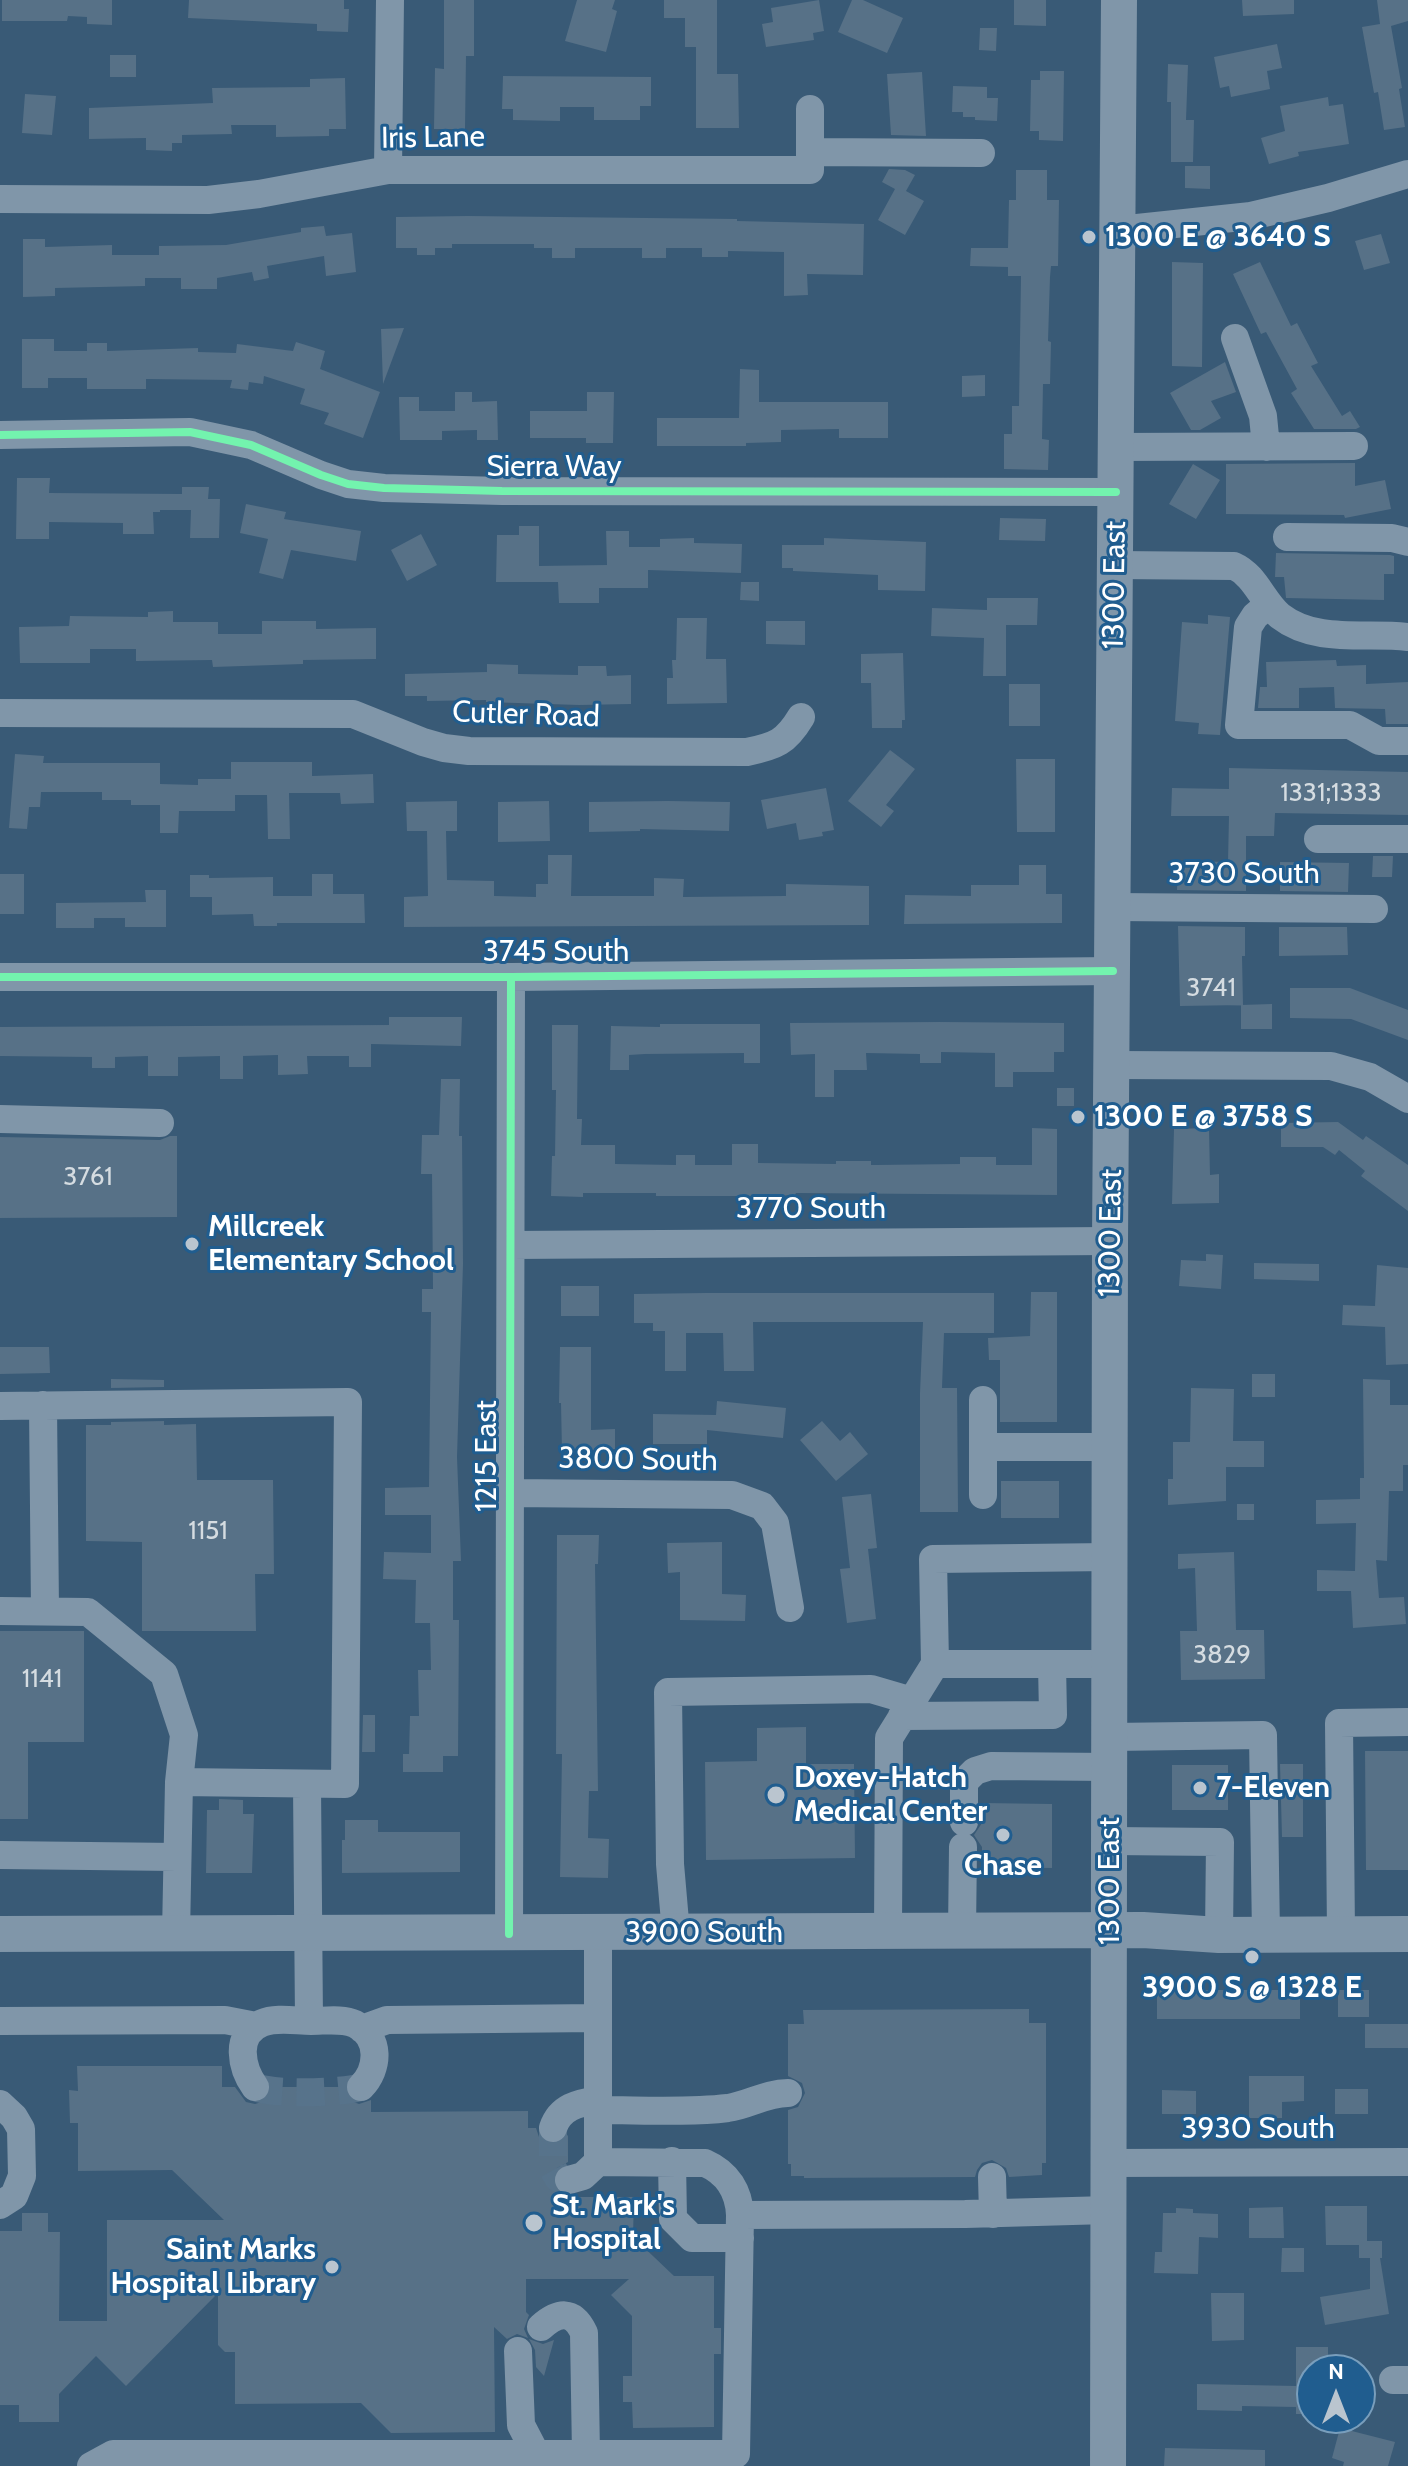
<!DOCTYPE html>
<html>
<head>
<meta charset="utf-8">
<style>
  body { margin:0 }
  #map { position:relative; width:1408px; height:2466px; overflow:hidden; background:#395a76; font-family:Cabin,sans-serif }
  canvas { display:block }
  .north { position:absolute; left:1296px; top:2354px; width:80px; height:80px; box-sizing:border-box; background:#205d8f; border:2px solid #799ebc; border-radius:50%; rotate:0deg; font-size:22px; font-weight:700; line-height:32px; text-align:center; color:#fff }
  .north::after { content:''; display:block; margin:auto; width:28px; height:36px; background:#bac5cf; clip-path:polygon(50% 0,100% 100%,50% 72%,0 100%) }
</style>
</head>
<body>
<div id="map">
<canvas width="1408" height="2466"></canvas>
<div class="north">N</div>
</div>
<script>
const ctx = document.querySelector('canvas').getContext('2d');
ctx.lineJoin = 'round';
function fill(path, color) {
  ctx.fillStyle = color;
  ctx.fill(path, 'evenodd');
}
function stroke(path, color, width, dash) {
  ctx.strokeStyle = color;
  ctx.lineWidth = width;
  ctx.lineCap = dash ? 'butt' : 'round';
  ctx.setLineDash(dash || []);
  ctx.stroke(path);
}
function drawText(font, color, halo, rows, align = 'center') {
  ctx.font = font + ' Cabin,sans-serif';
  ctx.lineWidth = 6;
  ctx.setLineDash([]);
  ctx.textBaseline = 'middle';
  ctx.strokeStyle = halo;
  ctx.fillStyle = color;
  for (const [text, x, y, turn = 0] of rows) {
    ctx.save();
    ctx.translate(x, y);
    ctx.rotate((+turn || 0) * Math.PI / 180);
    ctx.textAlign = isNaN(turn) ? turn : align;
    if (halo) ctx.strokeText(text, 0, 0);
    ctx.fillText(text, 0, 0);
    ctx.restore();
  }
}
fill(new Path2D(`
  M2,0H112V25L87,24V17L68,16L67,21H2Z
  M189,0H344V9H349L348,32L317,31V24L188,18Z
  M444,0H474V56H466L465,129H434L435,68L444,69Z
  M577,0H615L612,9L617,11L606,52L565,41Z
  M664,0H717V74H738L739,128H696V47H685V18H664Z
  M819,0L824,31L813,33L814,40L766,47L762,24L773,22L771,8Z
  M852,0H863L903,18L887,53L838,32Z
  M1014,0H1046V26L1014,25Z
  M1242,0H1294V14L1243,16Z
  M1377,0H1408V21L1391,26L1402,88L1399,89L1405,127L1384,130L1378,92L1374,93L1362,27L1380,24Z
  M980,28H997L996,51L979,50Z
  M1277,44L1282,68L1267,71L1270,89L1231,97L1229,86L1220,88L1214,57Z
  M110,55H136V77H110Z
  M1168,64L1188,65L1186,120H1194L1193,162H1171V102H1167Z
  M1040,71H1064L1063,141L1039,140V131H1030L1031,80H1040Z
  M922,72L926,136L891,135L887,74Z
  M503,76L651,77V106H640V120H594V107H560V121L513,120V109H502Z
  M345,78L346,129H329V136L276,137V125H231L232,134L182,135V143H172V151L146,150V138L89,139V108L213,103L212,88L310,87V79Z
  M953,86L987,87V98H998L997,121L975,120V117H963V112H952Z
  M25,94L56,96L52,135L22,133Z
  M1328,97L1329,106L1343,104L1349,144L1298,152L1299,156L1269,164L1261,138L1285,131L1280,106Z
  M1185,166H1210V189L1185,188Z
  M889,169L905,170L915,175L906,191L924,201L905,235L878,220L895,189L882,182Z
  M1016,170H1047V200H1059L1058,266H1051L1050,277L1048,341L1051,342L1050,384H1043L1042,439L1049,440L1048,470L1004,469V434H1012V406H1019L1021,276H1008V267L970,266L971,248H1008L1009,200H1016Z
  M468,216L737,219V221L864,224L863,275L807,274L808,295L784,296V252L728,251V257H702V248H666V258H642V248H575V258H552V248H534V244H452V248H435V255H417V248H396V217Z
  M324,226L326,236L352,233L356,272L326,276L324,256L267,266L269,278L254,281L252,272L217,278V289H181V278H145V286L55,288V296L23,297V239H45V247L112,245V255H159V246L226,245L301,232V228Z
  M1381,234L1390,263L1364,270L1355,241Z
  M1172,262L1203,263L1202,367L1172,366Z
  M1260,262L1291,326L1297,323L1318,363L1311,366L1342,416L1350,411L1360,427L1356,429H1314L1291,393L1297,389L1266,332L1261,334L1233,274Z
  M404,328L383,384L381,329Z
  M22,339H54V351H87V343H107V351L198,348V352L236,353L237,344L293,351L296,342L325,351L320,369L380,392L363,438L324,424L329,413L300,404L305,389L264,376L263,384L249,382L248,390L230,388L232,380L146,379V389H87V378H48V388H22Z
  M1225,362L1236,392L1211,401L1221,418L1200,430H1191L1170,393Z
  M740,369L759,370V402H888V438H839V429L781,430V442L746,443V446H657V418H739Z
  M985,375V396L962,397V376Z
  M455,392H472V402L497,401L498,440H477V430L442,431V440H400L399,397H419V411H455Z
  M587,392H614L613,443H586V438H530V411H587Z
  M1355,463V486L1385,480L1391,509L1345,518L1344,515L1226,514V464Z
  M1193,464L1220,480L1196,519L1169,504Z
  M17,478H50L49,493L182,494V487H209L208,499H220L219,538H190L191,510H160V512H153L154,534H123V523L49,522V539H16Z
  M246,504L286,512L284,519L361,531L356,561L291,550L283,579L259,573L268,539L240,533Z
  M1000,518L1046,519L1045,541L999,540Z
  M519,526H539V566L607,565L606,531H629V547H660V539L694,538V543L742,544L741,573L648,570V588H599V603H559L558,582H496L497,535H519Z
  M421,534L437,565L407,581L391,550Z
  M824,538L926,542L925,591L878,590V575L793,571V568H782V545H824Z
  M1276,553L1390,555L1394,556V574H1384V600L1286,598L1284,577H1275Z
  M741,582H759V601L740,600Z
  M987,598H1038L1037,625H1006V676H983L984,638L931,636L932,608L987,610Z
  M173,611V622H218V634H262V621H316V629L376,628V659L303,660V664L213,667L212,660L136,661V649H90V663H20L19,627L69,626L70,616L148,617V612Z
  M1208,615L1230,617L1220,735L1198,734L1199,723L1175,721L1182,622L1208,624Z
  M677,618H707L706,659H726L727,703L667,704V678H673L672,660H676Z
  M766,621H805V645L766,644Z
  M903,653L905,720H902V728H872L871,683H861V654Z
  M1336,660L1337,666L1366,665V684L1408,682V724H1386L1385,709L1335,708L1334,687L1299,688V708H1258L1260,687H1267L1266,662Z
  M487,664L518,665V674L578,675V666H606L607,676L631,675V704L579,705L486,702V700L427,701V696H405V674L487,672Z
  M1009,684H1040V726H1009Z
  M890,750L915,769L886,805L894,811L881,827L848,801Z
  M15,754L44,756L43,763H160V784L198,785V779H231V762H312V776L373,774L374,803L341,804L340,793H289L290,839H268L267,795H235V811H179L178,833H160V805H131V800H102V792H41L40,807H29L27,829L9,828Z
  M1016,759H1055V832H1017Z
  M1229,768L1408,772V815L1275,813L1274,836H1246V891L1177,890L1178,861L1228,862L1229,816H1171L1172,788L1229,789Z
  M826,788L834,830L822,832L823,836L799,840L796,823L767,829L761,800Z
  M457,801V831H446L447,880L494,881V896L536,897V884H548V855H572L571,896H654V878L684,879L683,897L786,896V884L869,886V925L404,927V897L428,896L427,831H407L406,802Z
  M549,801L550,841L498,842V802Z
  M668,801L730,802L729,831L640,829V831L589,832V802Z
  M1373,856H1393L1392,877H1372Z
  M1280,862L1349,863L1348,892L1280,891Z
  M1019,865H1046V894H1062V923L904,924L905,895L971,896V885H1019Z
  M0,874H24V914H0Z
  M312,874H333V894H364L365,923H277V926H254L253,914L212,915V897H190V875H209V878L273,877V896H312Z
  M145,890H166V927H125V918H94V928H56V903L146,902Z
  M1178,926L1245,927V956H1242L1243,1005L1180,1006Z
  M1279,927H1347L1348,955L1279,956Z
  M1290,988H1350L1408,1010V1040L1351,1019L1290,1018Z
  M1272,1004V1029H1241V1005Z
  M389,1017H462L461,1046L371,1044V1067H349V1056H307L308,1074L278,1075V1055L243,1056V1079H220V1056L178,1057V1076H148V1056L115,1057V1068H92V1057L0,1056V1027L389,1025Z
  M940,1022L1064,1023V1052H1054V1072H1013V1087H995V1053L941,1052V1063H920V1054L866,1053L867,1070H834V1097H815V1054L791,1055L790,1023Z
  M660,1024H760V1063H744V1053L645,1054L629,1055V1070H610L611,1026L660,1027Z
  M552,1025H578L577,1119H582L581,1145H615V1164L676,1165V1155H695V1165H732V1144H758V1163L836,1164V1161H871V1165H875L960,1164V1157H996V1165H1032V1128L1057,1129V1195L796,1193L795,1195L775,1196H656V1193H583V1197L551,1196L552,1156H555L556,1090H552Z
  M441,1079H460L459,1136H462L463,1264L457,1457L461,1561H453V1620H459L458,1756H443V1772H403V1754H409L410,1716H419L418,1670H431L430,1623H415L416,1580L383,1579L384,1552L431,1553V1515H385V1488L429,1487L431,1312H422V1289H433L432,1174H421L422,1135H439Z
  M1057,1088H1074V1106H1057Z
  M1338,1122L1363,1140L1366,1136L1408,1165V1211L1361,1176L1365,1171L1339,1150L1335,1155L1323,1147H1281V1123Z
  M1209,1128L1210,1175L1219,1174V1203L1172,1204L1174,1129Z
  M170,1136H177V1217L0,1218V1137L160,1140Z
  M1206,1254L1223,1255L1221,1289L1179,1286L1181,1260L1206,1261Z
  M1254,1263L1319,1264V1281L1254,1279Z
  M1377,1265L1408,1268V1364L1386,1365L1385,1327L1342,1325L1343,1305L1375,1306Z
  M561,1286H599V1316H561Z
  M1031,1292H1057V1422H1000V1360H989L988,1338L1030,1336Z
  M705,1293H994V1333H944L942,1388H957L958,1512H920V1393L923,1322H753L754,1371H724L723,1333H686V1371H665V1331H653V1323H634V1294Z
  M0,1347H49L50,1373L0,1374Z
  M560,1347H591V1430L615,1429V1449L562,1452L561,1403H559Z
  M1252,1374H1275V1397H1252Z
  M111,1379L164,1380V1387L111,1388Z
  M1363,1379L1390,1380V1405H1408V1465H1403V1491H1389L1387,1561L1376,1560L1379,1598L1404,1597L1406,1624L1353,1628L1351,1591H1317V1570L1355,1571L1356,1523L1316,1524V1500L1360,1499V1478H1364Z
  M1191,1388L1234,1389L1233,1441H1264V1467H1226V1501L1168,1505V1479H1173V1442H1190Z
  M717,1401L786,1408L783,1438L707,1430V1444H653V1414L716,1415Z
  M164,1421V1425L196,1424L197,1480H273L274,1574H255L256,1631H142V1542L86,1541V1425H111V1422Z
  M822,1421L840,1441L850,1432L868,1454L836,1481L800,1440Z
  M1001,1481H1059V1518H1001Z
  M871,1494L877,1548L868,1549L876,1619L847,1623L840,1569L850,1568L842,1497Z
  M1237,1504H1254V1520H1237Z
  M557,1535H599L598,1564H595L598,1791H589L588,1838L609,1839L608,1878L560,1877L562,1754H556Z
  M722,1542V1594L746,1595L745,1621L680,1620V1572L668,1573L667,1543Z
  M1234,1552L1236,1630H1264L1265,1679L1181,1680L1180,1631H1197L1195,1568L1178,1569V1554Z
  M0,1631H84V1742H28V1819H0Z
  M363,1715H375V1752H362Z
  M806,1727V1764H854L855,1858L706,1860L705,1762L757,1761V1728Z
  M1365,1751H1408V1870H1366Z
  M1280,1764H1303V1837H1282Z
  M1172,1765H1228V1810H1172Z
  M219,1799L243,1800V1814H254L252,1873H206L207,1810H219Z
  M982,1803L1052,1804V1868L982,1867V1847L974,1835L982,1823Z
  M345,1820H378V1832H460V1872L342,1873V1840H345Z
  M1157,1990H1300V2019H1157Z
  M1338,1990H1369V2017H1338Z
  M1029,2009V2023H1046V2163H1042V2175L1009,2177L1006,2168L992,2160L982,2163L977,2170L975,2177L804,2178V2176H791V2164H788V2110L798,2107L805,2093L802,2083L788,2076V2024H804L803,2010Z
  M1365,2024H1408V2048H1365Z
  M77,2066H222V2087H235L246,2102L255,2104L265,2101L272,2087H344L351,2101L359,2104L371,2100V2112L528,2111V2128H536L539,2137L546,2143L556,2145L568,2135V2162L557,2168L552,2177L553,2185L558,2193L568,2197H634L633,2237L674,2276H714V2328H721V2354H714V2427L633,2428L632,2402H623V2376H632V2316L611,2295L629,2279H526V2312L529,2315L524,2329L528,2338L517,2334L507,2339L494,2327L495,2432L391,2433L361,2403L235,2404V2352H225L218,2345V2293L126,2386L96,2356L59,2394V2422H19V2405H0V2231H22V2213H48V2232H60L59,2321H107V2220H224L172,2170L78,2171V2123H70L69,2090L78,2091Z
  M1249,2076H1304V2101L1282,2102V2118H1249Z
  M1335,2089H1368V2114H1335Z
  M1162,2090L1196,2091V2114H1162Z
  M1325,2206H1367V2241H1382V2258H1380L1389,2314L1325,2325L1320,2297L1370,2289V2258H1359V2245H1326Z
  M1283,2207L1284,2238H1249V2208Z
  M1176,2208L1193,2209V2213L1218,2214V2238L1199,2237L1198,2274L1154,2273L1155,2252H1162L1163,2213H1176Z
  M1282,2248H1304V2272H1281Z
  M1211,2293H1244V2340L1212,2341Z
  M529,2339L543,2344L554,2340L544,2376L536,2367L535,2350Z
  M1296,2347H1328V2370H1312V2414H1296V2407L1242,2406V2411L1197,2410V2384L1296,2386Z
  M1340,2428L1395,2442L1388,2466H1343L1344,2462L1332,2458Z
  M1165,2448L1265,2450V2466H1164Z`), '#577187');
stroke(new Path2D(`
  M255,2087C274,2095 342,2093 361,2087
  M553,2128V2169L558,2178L569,2180`), '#57738b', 28, [28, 14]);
stroke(new Path2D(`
  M810,152L981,153
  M388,170L390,0
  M0,199L208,200L259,194L388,170H810V109
  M1118,230L1251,216L1328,198L1408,174
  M1235,338L1263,416L1266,447
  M0,435L190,432L251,445L321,475L348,484L384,488L502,491L1116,492
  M1116,447L1354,446
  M1287,537L1392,538L1408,542
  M1115,565L1234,566C1255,575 1263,602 1280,616C1316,644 1366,632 1408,637
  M1268,605L1255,616L1248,627L1239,725H1350L1379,741H1408
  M0,713L353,714L423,742L444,748L469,751L747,752C776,746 786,742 801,717
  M1318,839H1408
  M1113,907L1374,909
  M0,977H511L1113,971
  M1113,1065L1331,1066L1370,1077L1408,1099
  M0,1119L160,1123
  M512,1245L1110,1241
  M983,1400V1495
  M43,1405L45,1611
  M0,1406L348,1402L345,1784L179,1782L176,1934
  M983,1447H1110
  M510,1493L732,1495L762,1506L775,1523L790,1608
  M0,1611L88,1612L164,1674L184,1735L179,1782
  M935,1664H1110
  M902,1716L1053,1715L1052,1664
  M1111,1737L1263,1735L1266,1935
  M307,1785L309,2021
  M964,1822V1782L975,1771L991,1766L1111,1767
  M1111,1841L1220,1842L1219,1935
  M0,1855L177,1857
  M888,1932L889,1738L935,1664L933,1559L1110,1557
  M962,1932L963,1847
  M598,1933V2162L705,2163C728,2173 739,2192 740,2215
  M676,1933L670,1864L668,1692L871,1689L912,1701
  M509,1934L511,977
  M1341,1934L1339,1723L1408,1722
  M0,2021L225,2020L256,2026
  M362,2029L387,2020L598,2018
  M255,2087C242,2069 233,2034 262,2023C276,2017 296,2021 311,2021C325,2021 342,2018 355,2024C381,2037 379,2069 361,2087
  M0,2104L14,2117L21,2129L22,2176L14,2196L0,2205
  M598,2110C641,2110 686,2113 728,2108C749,2105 766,2093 788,2093
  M553,2128C560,2107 578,2103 598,2100
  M672,2161L673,2219L692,2238H740
  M1108,2163L1408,2162
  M992,2177L993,2214
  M569,2180L583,2176L598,2162
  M541,2327C558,2312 573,2309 584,2333L586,2454
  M518,2351L521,2425L536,2454
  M1393,2380H1408
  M91,2466L113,2454H736L740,2215L965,2214L1108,2210`), '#8096a9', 28);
stroke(new Path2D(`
  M0,1934L1143,1930L1219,1935L1408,1934
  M1108,2466L1110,1241L1119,0`), '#8096a9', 36);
stroke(new Path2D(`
  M0,435L190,432L251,445L321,475L348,484L384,488L502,491L1116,492
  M0,977H511L1113,971
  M509,1934L511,977`), '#73f3ae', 8);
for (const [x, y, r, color] of [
  [1089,237,8,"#bac5cf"],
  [1078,1117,8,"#bac5cf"],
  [192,1244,8,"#bac5cf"],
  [1200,1788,8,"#bac5cf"],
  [776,1795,10,"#bac5cf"],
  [1003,1835,8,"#bac5cf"],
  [1252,1957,8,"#bac5cf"],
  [534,2223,10,"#bac5cf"],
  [332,2267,8,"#bac5cf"]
]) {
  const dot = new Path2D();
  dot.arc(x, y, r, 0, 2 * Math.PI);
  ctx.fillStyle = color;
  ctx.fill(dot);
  stroke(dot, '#205d8f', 3);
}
drawText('26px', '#d5dce1', null, [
  ["1331;1333",1331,793],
  ["3741",1211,988],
  ["3761",88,1177],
  ["1151",208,1531],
  ["3829",1222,1655],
  ["1141",42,1679]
]);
drawText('30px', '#fff', '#205d8f', [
  ["Iris Lane",433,138,-1],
  ["Sierra Way",554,467],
  ["1300 East",1115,585,-89],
  ["Cutler Road",526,715,2],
  ["3730 South",1244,874],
  ["3745 South",556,952],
  ["3770 South",811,1209],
  ["1300 East",1111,1233,-89],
  ["1215 East",487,1456,-90],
  ["3800 South",638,1460,1],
  ["1300 East",1110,1881,-90],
  ["3900 South",704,1933],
  ["3930 South",1258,2129]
]);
drawText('bold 30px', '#fff', '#205d8f', [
  ["1300 E @ 3640 S",1105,237],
  ["1300 E @ 3758 S",1094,1117],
  ["Millcreek",208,1227],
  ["Elementary School",208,1261],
  ["Doxey-Hatch",794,1778],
  ["Medical Center",794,1812],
  ["7-Eleven",1216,1788],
  ["Chase",1003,1866,"center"],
  ["3900 S @ 1328 E",1252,1988,"center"],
  ["St. Mark's",552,2206],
  ["Hospital",552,2240],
  ["Saint Marks",316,2250,"right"],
  ["Hospital Library",316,2284,"right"]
], 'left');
</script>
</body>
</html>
